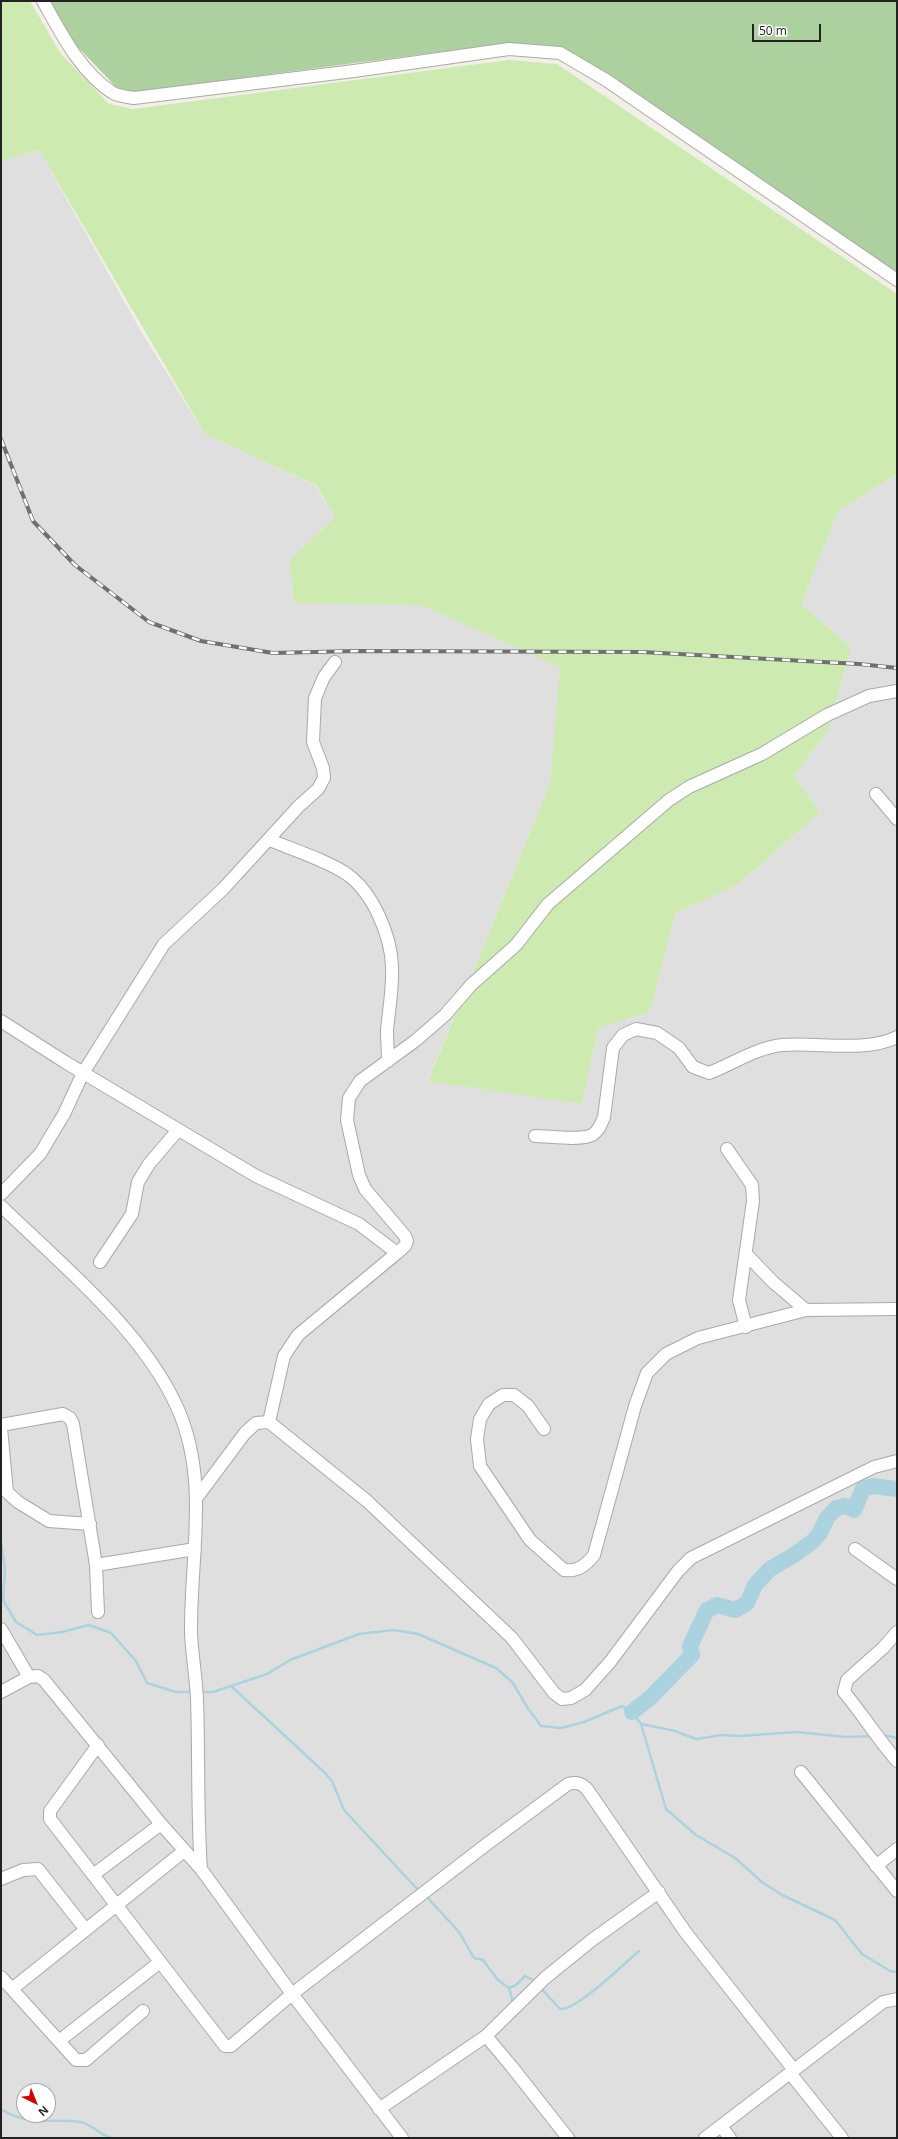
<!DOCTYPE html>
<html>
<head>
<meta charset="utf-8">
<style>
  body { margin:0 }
  #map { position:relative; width:898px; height:2139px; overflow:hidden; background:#f2efe9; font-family:"Open Sans",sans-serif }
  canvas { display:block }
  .frame { position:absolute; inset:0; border:2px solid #222; pointer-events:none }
  .north { position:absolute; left:16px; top:2083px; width:40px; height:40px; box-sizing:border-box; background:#fff; border:1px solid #a7a7a7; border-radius:50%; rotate:137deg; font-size:11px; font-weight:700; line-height:16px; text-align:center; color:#222 }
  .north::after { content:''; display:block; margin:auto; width:14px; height:18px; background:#d40000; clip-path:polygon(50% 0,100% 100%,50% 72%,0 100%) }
  .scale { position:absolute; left:752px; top:24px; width:69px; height:18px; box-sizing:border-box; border:2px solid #222; border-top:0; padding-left:5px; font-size:12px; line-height:14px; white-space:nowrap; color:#222; -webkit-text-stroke:3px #fff; paint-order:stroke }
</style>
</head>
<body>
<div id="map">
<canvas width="898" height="2139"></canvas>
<div class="frame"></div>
<div class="north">N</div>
<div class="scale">50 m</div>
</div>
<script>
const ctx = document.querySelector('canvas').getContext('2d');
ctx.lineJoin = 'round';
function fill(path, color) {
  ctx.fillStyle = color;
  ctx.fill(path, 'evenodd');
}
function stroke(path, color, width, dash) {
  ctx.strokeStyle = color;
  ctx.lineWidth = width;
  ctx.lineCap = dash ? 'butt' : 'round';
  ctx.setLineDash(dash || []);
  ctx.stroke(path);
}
fill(new Path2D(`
  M39,150L142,333L205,434L316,486L335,517L290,560L294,602L421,605L561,667L550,784L428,1080L582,1104L598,1028L650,1012L675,913L737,885L820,812L794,776L829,729L851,647L801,604L838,511L897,474V2138H1V161ZM24,2091H48V2115H24Z`), '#e0dfdf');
fill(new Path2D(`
  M1,1H30L61,54L109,104L133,109L509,60L557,64L897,294V474L838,511L801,604L851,647L829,729L794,776L820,812L737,885L675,913L650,1012L598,1028L582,1104L428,1081L550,784L560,667L421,605L294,603L290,560L335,517L317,486L205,434L39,150L1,161Z`), '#cdebb0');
fill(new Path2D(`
  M50,1H897V273L562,47L508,43L134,92L117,88L75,44Z`), '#add19e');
stroke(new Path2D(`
  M1,1541L5,1569L3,1600L16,1622L37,1635L62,1632L89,1625L111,1633L136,1661L147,1683L176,1692H194
  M231,1686L324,1772L332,1781L344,1810L419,1891
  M201,1692H213L267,1674L290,1660L359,1634L394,1630L418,1634L496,1668L513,1683L527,1707L541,1726L561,1728L584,1722L622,1706L632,1712L641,1724L666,1809L696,1835L735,1858L762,1882L782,1895L835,1920L862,1954L890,1971L897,1972
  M641,1724L675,1731L696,1739L722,1735L740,1736L797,1732L846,1737L873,1736
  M882,1735L897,1738
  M427,1897L459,1932L474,1958L483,1960L497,1979L509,1988L513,2003
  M540,1987L560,2009C575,2012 626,1962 639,1951
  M509,1988L516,1985L525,1976L535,1981
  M1,2109C28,2127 52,2118 81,2122C91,2124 100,2135 111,2138`), '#aad3df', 2.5);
stroke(new Path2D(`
  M632,1712L650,1698L692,1655L690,1646L707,1610L717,1605L735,1610L747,1603L755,1585L770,1569L794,1555L812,1542L820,1533L827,1518L836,1508L845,1506L854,1510L863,1489L873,1486L897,1489`), '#aad3df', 16);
const minor = new Path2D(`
  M43,1C61,33 80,72 113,93C118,96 128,97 134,98L354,71L509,49L560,53L606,80L897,280
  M876,794L897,819
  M270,840C291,849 331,862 348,875C373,893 391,936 392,966C393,988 389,1009 387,1030C387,1040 388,1051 388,1061
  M1,1021L65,1062L256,1176L359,1224L397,1253
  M535,1136C549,1136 580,1141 592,1135C599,1131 601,1124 604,1117L613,1048L623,1035L636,1029L657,1033L679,1048L693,1067L709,1073C733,1064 755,1048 782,1045C817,1042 865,1053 897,1037
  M727,1149L752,1185L753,1201L739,1300L746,1327
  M1,1194L40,1154L64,1114L83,1073L164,944L223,889L299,806L318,789L324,778L323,768L313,742L315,698L324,677L335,662
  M1,1206C61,1264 143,1331 177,1407C210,1480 190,1557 191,1633C192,1655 196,1677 197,1699C199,1756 197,1813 201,1869
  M747,1255L773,1282L806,1310
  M100,1262L132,1214L138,1182L149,1164L178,1130
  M269,1422L284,1356L298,1335L397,1253L405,1246L407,1241L405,1236L365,1189L359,1175L347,1120L349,1098L360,1081L415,1041L445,1015L471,985L516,945L548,904L669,800L689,787L762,754L827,715L869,696L897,691
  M1,1425L63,1414L70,1418L73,1424L96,1565L98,1612
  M1,1428L7,1492L18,1502L49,1521L90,1524
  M544,1429L528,1406L514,1395H503L489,1404L480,1419L477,1439L480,1466L530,1540L564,1570C578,1572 586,1565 594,1555L635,1406L647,1373L666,1354L698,1338L806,1310L897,1309
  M198,1496L245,1433L256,1423L269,1422L367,1501L512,1638L554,1693L562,1699L571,1698L585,1690L610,1662L678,1571L691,1558L874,1467L897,1461
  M855,1549L897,1579
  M96,1565L195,1549
  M1,1629L29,1677
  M897,1632L883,1648L847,1680L844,1692C863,1715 878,1739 897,1761
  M1,1692L29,1677L38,1676L44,1680L161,1824L201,1869L292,1994L402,2138
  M98,1745L50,1811V1819L225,2046H231L292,1994L487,1844L568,1784C577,1782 581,1783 587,1789L686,1933L794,2070
  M801,1772L897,1891
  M876,1866L897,1849
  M93,1875L161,1824
  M1,1879L23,1870L38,1869L86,1930
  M1,1977L76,2060H86L143,2011
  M12,1989L184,1851
  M486,2036L545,1978L592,1940L659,1892
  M59,2041L160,1962
  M790,2073L842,2138
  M379,2109L486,2036L512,2067L568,2138
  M721,2126L730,2138
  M705,2138L883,2002L897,1999`);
stroke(minor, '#a9a9a9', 14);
stroke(minor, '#fff', 12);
const rail = new Path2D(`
  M1,439L33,521L75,565L149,622L201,641L273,653L357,651L642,652L859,664L897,668`);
stroke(rail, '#707070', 4);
stroke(rail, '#fff', 2.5, [8]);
</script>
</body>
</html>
